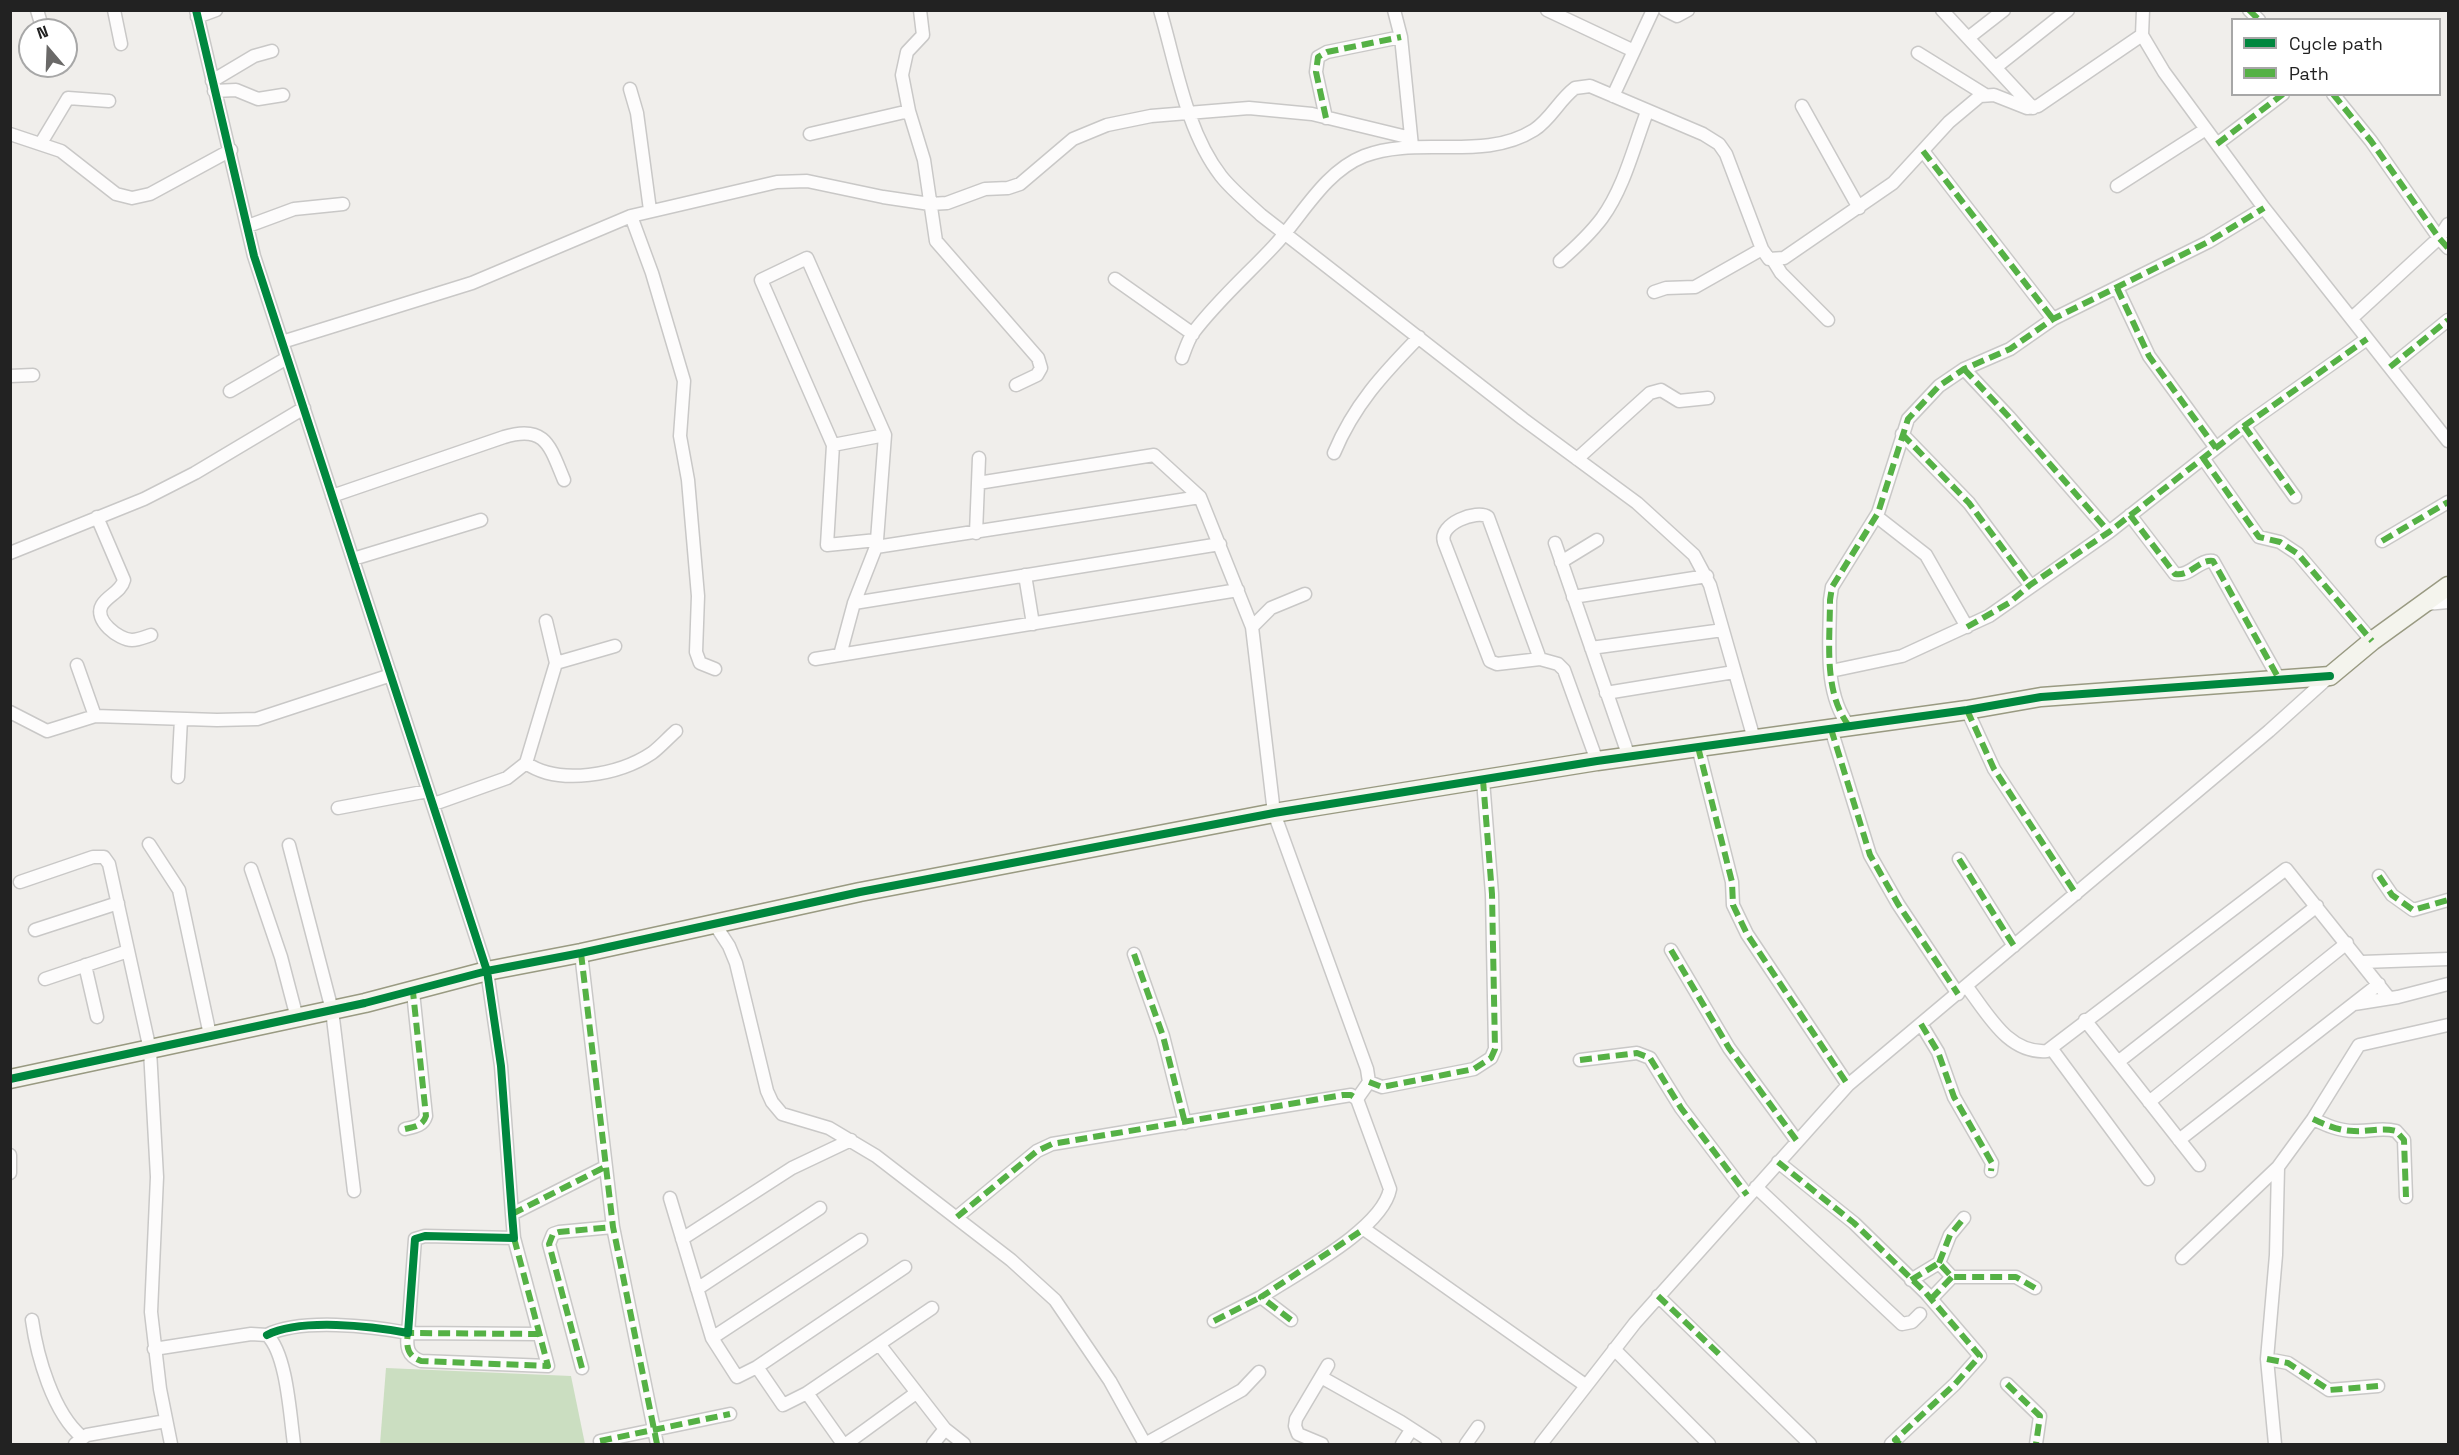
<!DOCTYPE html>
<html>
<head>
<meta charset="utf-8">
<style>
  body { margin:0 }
  #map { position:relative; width:2459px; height:1455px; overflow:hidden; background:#f0eeeb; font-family:"Space Grotesk",sans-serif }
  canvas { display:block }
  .frame { position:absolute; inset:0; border:12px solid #222; pointer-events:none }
  .legend { position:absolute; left:2231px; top:18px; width:210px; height:78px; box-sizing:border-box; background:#fff; border:2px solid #a7a7a7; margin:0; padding:8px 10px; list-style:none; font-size:18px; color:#222 }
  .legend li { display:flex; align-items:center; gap:12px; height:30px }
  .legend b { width:30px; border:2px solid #a7a7a7 }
  .north { position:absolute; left:18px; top:18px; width:60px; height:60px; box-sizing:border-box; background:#fff; border:2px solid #a7a7a7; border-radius:50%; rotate:341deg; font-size:16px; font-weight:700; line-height:24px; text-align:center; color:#222 }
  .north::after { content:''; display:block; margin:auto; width:21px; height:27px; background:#6a6968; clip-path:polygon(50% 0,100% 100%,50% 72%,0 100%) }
</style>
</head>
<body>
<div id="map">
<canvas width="2459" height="1455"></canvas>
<div class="frame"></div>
<ul class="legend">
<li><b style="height:8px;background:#00873e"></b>Cycle path</li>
<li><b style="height:8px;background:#55b145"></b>Path</li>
</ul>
<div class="north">N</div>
</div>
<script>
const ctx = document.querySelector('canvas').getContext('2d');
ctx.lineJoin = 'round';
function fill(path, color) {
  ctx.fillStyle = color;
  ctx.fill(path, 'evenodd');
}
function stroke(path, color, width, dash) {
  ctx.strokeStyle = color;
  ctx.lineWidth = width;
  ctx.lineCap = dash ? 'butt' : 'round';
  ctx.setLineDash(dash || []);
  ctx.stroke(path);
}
fill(new Path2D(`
  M386,1368L571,1376L585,1444H380Z`), '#cbdec1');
const street = new Path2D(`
  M37,10L43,30
  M114,10L121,44
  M196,10L254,256L487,971L501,1066L512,1214L514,1238L425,1236L415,1239L408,1333C371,1326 301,1318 267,1335
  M920,10L923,35L907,52L902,75L909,111L924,160L936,241L1038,358L1041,368L1037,375L1016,385
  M1160,10C1176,64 1186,131 1221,176C1232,190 1247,202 1261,215L1523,419L1637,503L1694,555L1710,585L1754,739
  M1394,10L1401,37L1412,146
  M1547,10L1634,51
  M1665,10L1677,16L1688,10
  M1942,10L2033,108
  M2143,10L2142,35L2164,72L2264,208L2448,441
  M2249,10L2259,20
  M197,17L216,10
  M1968,38L2004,10
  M1918,53L1984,94
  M1996,67L2068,10
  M212,81L254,56L272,51
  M630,89L637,113L650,210
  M214,91L236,90L258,99L283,95
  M2333,94L2371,141L2439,238L2448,248
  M1613,96L1653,10
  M1802,106L1859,208
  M1326,118L1316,72L1318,57L1327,52L1401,37
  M10,134L61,151L116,194L132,198L150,194L231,150
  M810,134L909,111
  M41,143L68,98L109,101
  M2217,144L2283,94
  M1923,151L2053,319
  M2117,186L2206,129
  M631,216L652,273L684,381L680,436L688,480L698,596L696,652L700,663L715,669
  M248,226L294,209L343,204
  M1773,260L1781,273L1828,320
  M1560,261C1575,248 1590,234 1602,218C1624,188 1634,146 1647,112
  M1115,279L1193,334
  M2117,288L2149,356L2216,448
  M1654,292L1666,288L1695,287L1762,249
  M2352,318L2439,238L2448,224
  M282,342L472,283L631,216L777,182L807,181L883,197L930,204L947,203L985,189L1008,188L1020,184L1073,139L1107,125L1151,116L1249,108L1312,114L1411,138
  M1182,358C1185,350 1188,340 1193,333C1216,302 1248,274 1274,246C1302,216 1324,172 1364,156C1418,135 1483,162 1534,130C1551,119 1559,100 1575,88L1590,86L1703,134L1719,144L1726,154L1762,249L1769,259L1784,258L1893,183L1949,122L1980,96L1994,95L2027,108L2038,106L2142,35
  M2390,367L2448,320
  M1964,369L2009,417L2109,532
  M10,376L33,375
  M230,391L287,358
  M2244,426L2295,497
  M1902,434L1969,503L2030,585
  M833,445L885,435
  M1334,453C1354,405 1383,374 1419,337
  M2203,458L2259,537L2280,542L2298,554L2372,641
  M1577,459L1650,393L1661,390L1679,401L1708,398
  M978,483L1154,455L1200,497L1252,627L1274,813L1367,1069L1369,1082L1357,1099
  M332,496L504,437C546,424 550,447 564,480
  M2130,515L2175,574C2190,577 2199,559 2213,561L2279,679
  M1876,516L1926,555L1967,627
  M97,517L124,580C121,592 108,595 102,605C93,620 119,640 132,640C138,640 145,637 151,635
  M976,533L979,458
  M2382,541L2448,502
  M1555,543L1629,757
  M876,547L1200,497
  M10,553L144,499L195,473L304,408
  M353,559L481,520
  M1561,562L1597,540
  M1025,575L1033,624
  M1573,597L1707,576
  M854,603L1220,544
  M2426,604L2448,602
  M1252,627L1271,608L1305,594
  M1591,648L1723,630
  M840,655L854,603L876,547L877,540L885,435L807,258L761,280L833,445L827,545L877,540
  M815,659L1238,590
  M1540,659L1497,664L1490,661L1444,542C1438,524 1477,509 1488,517L1540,659L1558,664L1564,670L1597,761
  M556,663L615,646
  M77,665L95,716
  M1831,671L1902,656L1989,616L2109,532L2244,426L2367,339
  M1606,693L1734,672
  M1967,710L1994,769L2076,894
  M10,712L47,731L95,716L217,720L257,719L391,675
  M1849,726C1823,692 1830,641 1830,600L1832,587L1878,513L1908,419L1939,386L1964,369L2010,349L2053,319L2208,242L2264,208
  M1831,729L1870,855L1898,904L1958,994
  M1698,747L1732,882L1733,905L1747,934L1848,1085
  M526,763C559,786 619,775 652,753C660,747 668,738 676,731
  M178,777L181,719
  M434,804L507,778L526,763L556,663L546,621
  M338,808L428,791
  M149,844L179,890L210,1035
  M289,845L332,1010L354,1191
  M1959,859L2014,946
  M251,869L281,957L297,1018
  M2379,876L2392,895L2413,910L2448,900
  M20,882L93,857H104L109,864L150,1050L157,1177L151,1312L160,1389L171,1444
  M714,923L729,946L736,963L767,1091L772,1102L782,1114L829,1128L876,1156L1011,1260L1055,1300L1110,1381L1145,1444
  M35,930L118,903
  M1671,950L1729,1048L1797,1141
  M581,953L613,1227L657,1444
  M1134,954L1163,1036L1185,1123
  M2362,962L2448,959
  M85,965L97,1017
  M45,979L128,951
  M1967,987C1988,1014 2008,1054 2047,1051L2286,869L2389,998
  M2354,1004L2398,997L2448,984
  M2085,1020L2199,1165
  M1921,1024L1938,1052L1954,1097L1992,1163L1991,1171
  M2051,1048L2148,1179
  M1580,1060L1637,1053L1650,1058L1681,1108L1747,1195
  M2118,1062L2317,906
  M1369,1082L1382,1087L1474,1069L1491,1058L1495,1049L1492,894L1483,780
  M2149,1102L2347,943
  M2313,1119C2326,1125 2339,1131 2354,1131C2369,1132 2381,1127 2396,1131L2404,1140L2406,1197
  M405,1129C414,1127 423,1126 426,1116L413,992
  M2179,1140L2379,984
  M10,1155V1173
  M1778,1162L1854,1223L1926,1293L1980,1356L1955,1384L1891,1444
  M1756,1187L1902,1324L1912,1322L1920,1314
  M670,1198L712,1338L737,1377L757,1367L905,1267
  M512,1214L605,1167
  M957,1217L1037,1151L1052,1144L1351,1095L1357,1099L1390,1189C1382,1230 1295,1274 1261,1297L1291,1320
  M1364,1229L1585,1385
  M514,1238L548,1366L421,1361C407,1356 406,1346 408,1333L539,1334
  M682,1239L792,1168L851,1140
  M2182,1258L2278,1167
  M1939,1263L1950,1235L1964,1218
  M1911,1280L1939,1263L1952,1277H2016L2035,1288
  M697,1289L820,1208
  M1658,1296L1810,1444
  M1931,1299L1952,1277
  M32,1320C37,1356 53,1413 82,1437
  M1214,1321L1261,1297
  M712,1338L861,1240
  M879,1344L945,1429L964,1444
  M154,1349L251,1334L267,1335C287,1354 290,1416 294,1444
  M1614,1349L1709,1444
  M2267,1359L2288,1363L2329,1390L2378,1386
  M757,1367L783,1405L807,1393L843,1444
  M582,1368L549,1244L553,1234L559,1232L613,1227
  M1321,1377L1401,1422L1435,1444
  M2007,1384L2040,1416L2036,1444
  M807,1393L932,1308
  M600,1441L730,1414
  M75,1444L87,1435L166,1421
  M846,1444L916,1393
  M933,1444L945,1429
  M1145,1444L1242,1390L1259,1372
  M1322,1444L1298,1434L1295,1426L1296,1419L1328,1365
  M1402,1444L1411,1430
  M1466,1444L1478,1427
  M1541,1444L1635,1323L1848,1085L2269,731L2330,676
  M2275,1444L2267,1359L2276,1255L2278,1167L2313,1119L2359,1045L2448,1025`);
const secondary = new Path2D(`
  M10,1079L365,1003L487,971L581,953L860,892L1274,813L1597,761L1967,710L2041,697L2330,676L2372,641L2448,586`);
stroke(street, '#c9c8c7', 15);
stroke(secondary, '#999a82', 21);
stroke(street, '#fdfcfc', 12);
stroke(secondary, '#f4f4ed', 18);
stroke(new Path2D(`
  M2249,10L2259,20
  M2333,94L2371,141L2439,238L2448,248
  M1326,118L1316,72L1318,57L1327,52L1401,37
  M2217,144L2283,94
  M1923,151L2053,319
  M2117,288L2149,356L2216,448
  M2390,367L2448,320
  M1964,369L2009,417L2109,532
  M2244,426L2295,497
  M1902,434L1969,503L2030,585
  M2203,458L2259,537L2280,542L2298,554L2372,641
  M2130,515L2175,574C2190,577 2199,559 2213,561L2279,679
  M2382,541L2448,502
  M1967,627L2009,603L2030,585L2109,532L2244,426L2367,339
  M1967,710L1994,769L2076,894
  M1849,726C1823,692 1830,641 1830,600L1832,587L1878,513L1908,419L1939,386L1964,369L2010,349L2053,319L2208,242L2264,208
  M1831,729L1870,855L1898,904L1958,994
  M1698,747L1732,882L1733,905L1747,934L1848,1085
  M1959,859L2014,946
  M2379,876L2392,895L2413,910L2448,900
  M1671,950L1729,1048L1797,1141
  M581,953L613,1227L657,1444
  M1134,954L1163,1036L1185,1123
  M1921,1024L1938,1052L1954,1097L1992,1163L1991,1171
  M1580,1060L1637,1053L1650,1058L1681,1108L1747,1195
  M1369,1082L1382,1087L1474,1069L1491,1058L1495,1049L1492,894L1483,780
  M2313,1119C2326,1125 2339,1131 2354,1131C2369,1132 2381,1127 2396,1131L2404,1140L2406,1197
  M405,1129C414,1127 423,1126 426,1116L413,992
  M1778,1162L1854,1223L1926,1293L1980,1356L1955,1384L1895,1440L1900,1444
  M512,1214L605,1167
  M957,1217L1037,1151L1052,1144L1343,1095H1351L1357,1099
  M514,1238L548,1366L421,1361C407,1356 406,1346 408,1333L539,1334
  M1939,1263L1950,1235L1964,1218
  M1911,1280L1939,1263L1952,1277H2016L2035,1288
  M1658,1296L1721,1356
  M1931,1299L1952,1277
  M1291,1320L1261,1297L1364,1229
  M1214,1321L1261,1297
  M2267,1359L2288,1363L2329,1390L2378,1386
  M582,1368L549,1244L553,1234L559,1232L613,1227
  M2007,1384L2040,1416L2036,1444
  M600,1441L730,1414`), '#55b145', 6, [12, 6]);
stroke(new Path2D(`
  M196,10L254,256L487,971L501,1066L512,1214L514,1238L425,1236L415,1239L408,1333C371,1326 301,1318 267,1335
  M10,1079L365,1003L487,971L581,953L860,892L1274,813L1597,761L1967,710L2041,697L2330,676`), '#00873e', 8);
</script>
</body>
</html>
